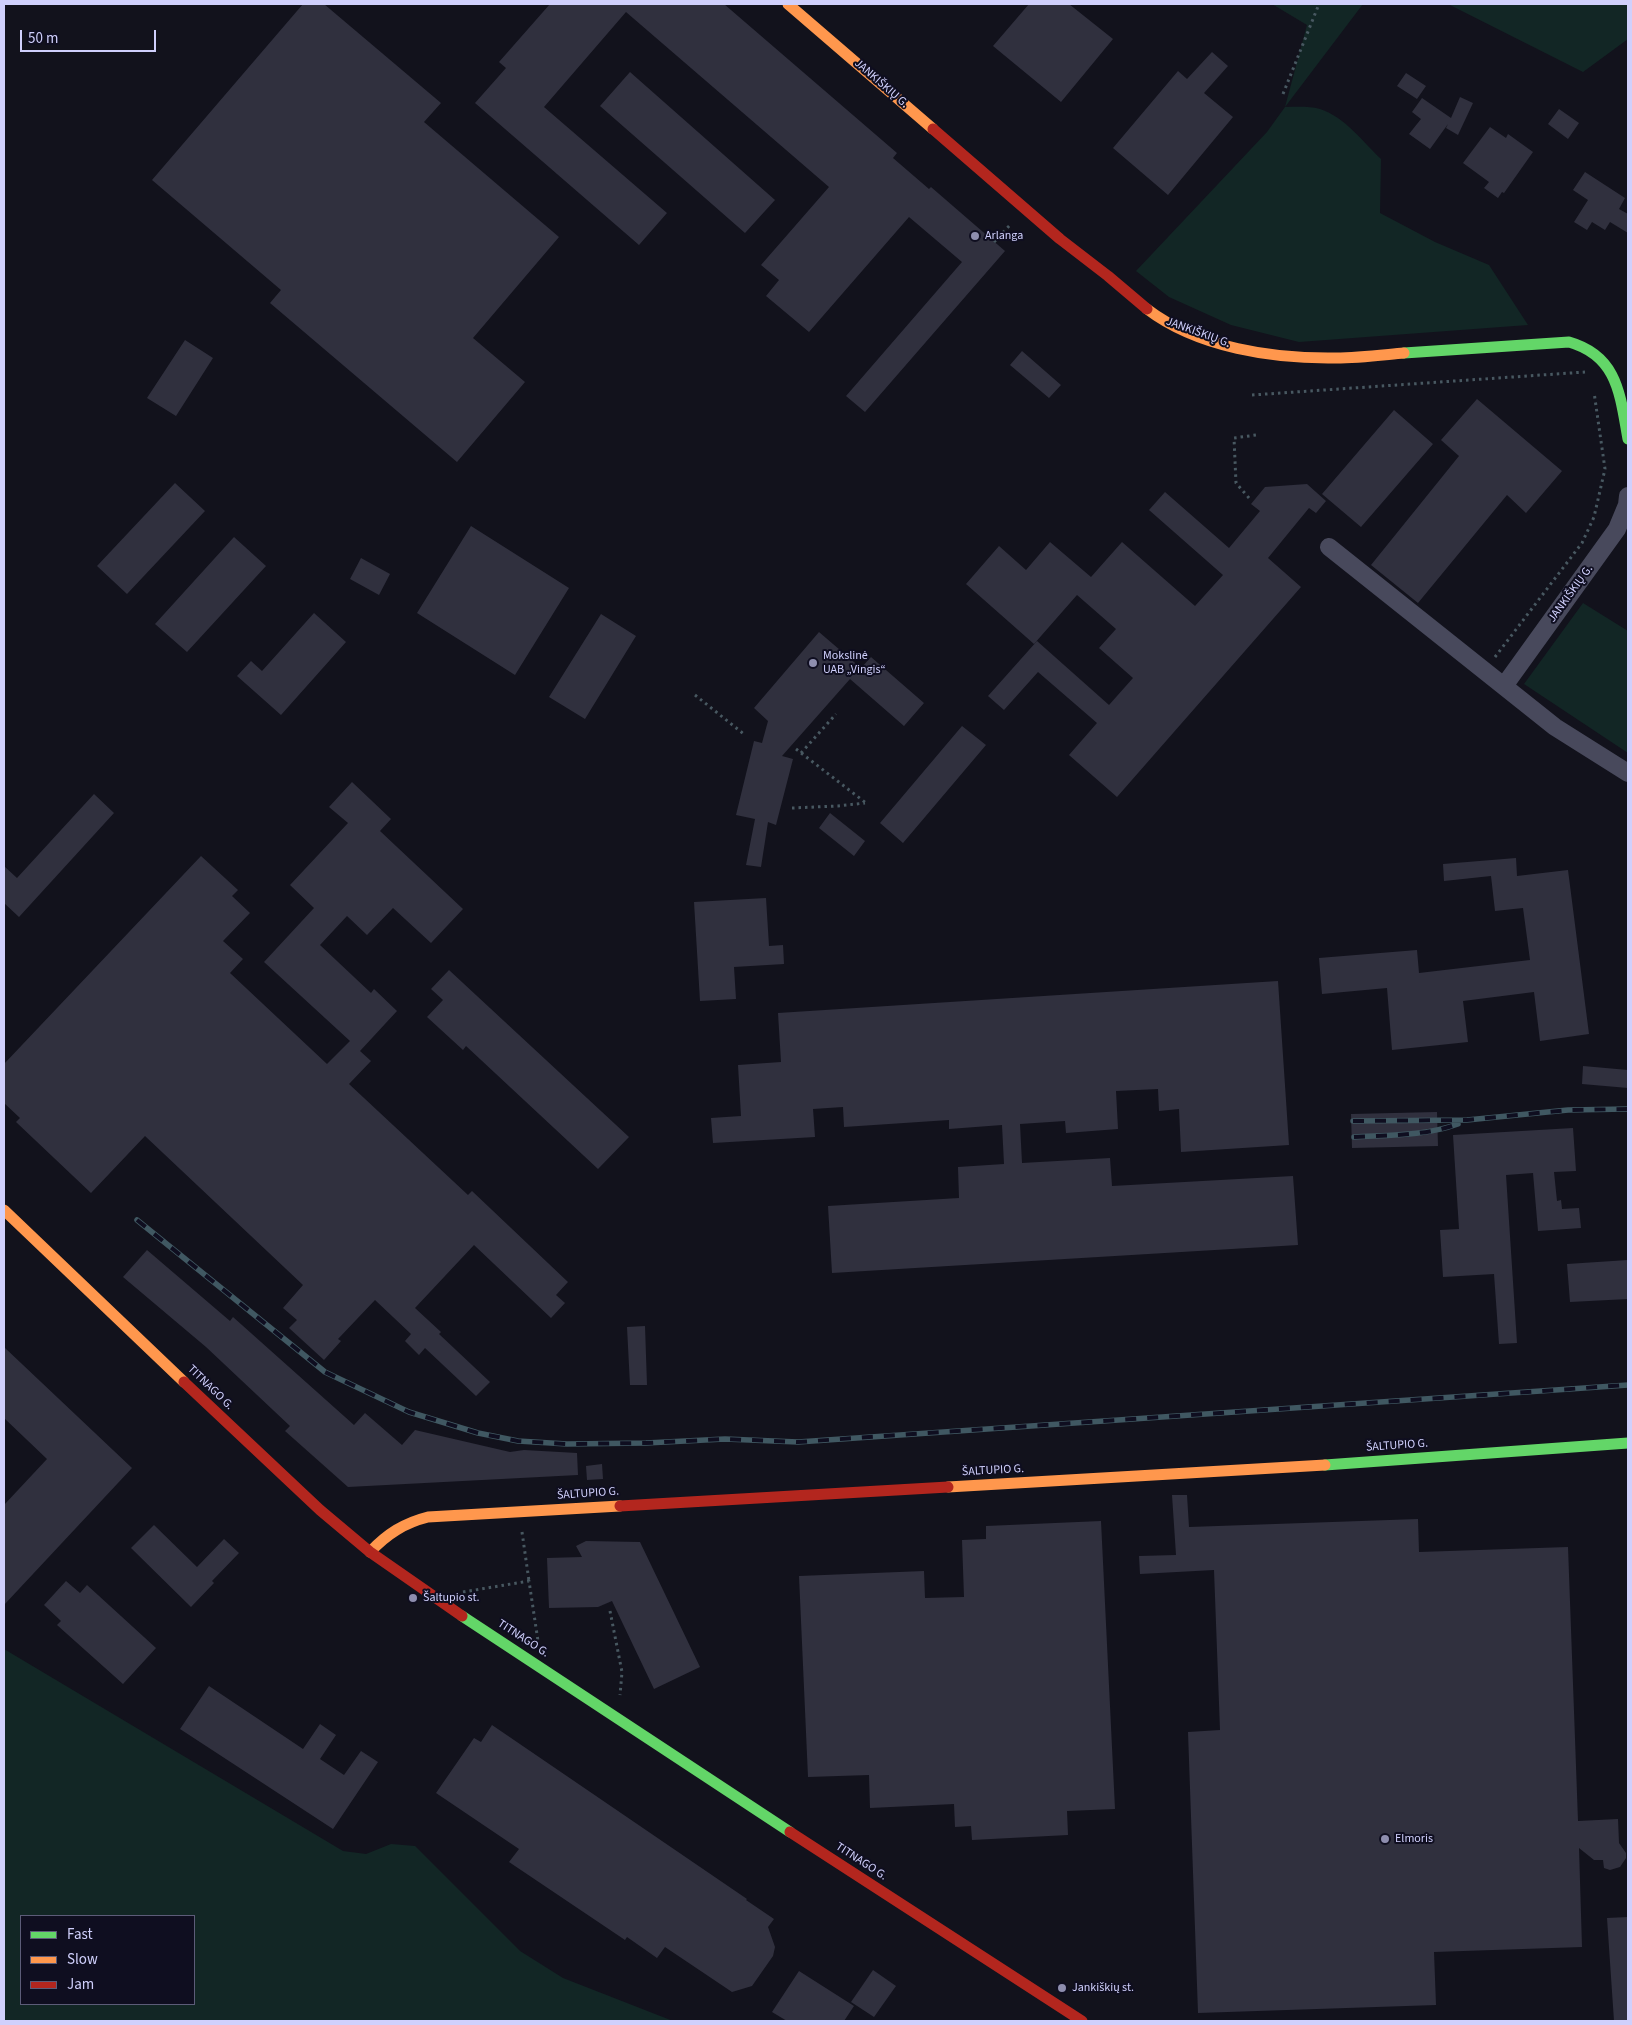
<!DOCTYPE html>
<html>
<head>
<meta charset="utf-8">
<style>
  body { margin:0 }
  #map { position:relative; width:1632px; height:2025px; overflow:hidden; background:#12121c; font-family:"Source Sans 3",sans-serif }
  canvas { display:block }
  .frame { position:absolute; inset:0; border:5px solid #d0d0fc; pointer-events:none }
  .legend { position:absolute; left:20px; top:1915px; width:175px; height:90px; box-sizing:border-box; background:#0f0e20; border:1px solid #5c5c78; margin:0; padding:6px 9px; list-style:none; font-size:15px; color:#d0d0fc }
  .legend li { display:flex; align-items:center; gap:10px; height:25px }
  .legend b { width:25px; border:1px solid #5c5c78 }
  .scale { position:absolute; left:20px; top:30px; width:136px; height:22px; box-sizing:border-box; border:2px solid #d0d0fc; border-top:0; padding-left:6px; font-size:15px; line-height:18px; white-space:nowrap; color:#d0d0fc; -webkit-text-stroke:4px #0f0e20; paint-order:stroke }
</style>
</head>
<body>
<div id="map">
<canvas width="1632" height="2025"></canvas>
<div class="frame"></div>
<ul class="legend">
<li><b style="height:6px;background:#63d668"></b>Fast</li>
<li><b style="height:6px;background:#ff974d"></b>Slow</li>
<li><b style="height:6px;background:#b3261e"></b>Jam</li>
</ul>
<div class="scale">50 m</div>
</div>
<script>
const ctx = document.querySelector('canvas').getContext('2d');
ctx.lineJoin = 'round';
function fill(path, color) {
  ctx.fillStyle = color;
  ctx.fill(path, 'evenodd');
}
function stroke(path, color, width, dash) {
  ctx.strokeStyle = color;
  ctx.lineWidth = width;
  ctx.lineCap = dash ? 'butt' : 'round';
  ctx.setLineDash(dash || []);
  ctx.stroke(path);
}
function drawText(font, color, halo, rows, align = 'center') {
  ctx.font = font + ' "Source Sans 3",sans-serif';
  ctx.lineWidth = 4;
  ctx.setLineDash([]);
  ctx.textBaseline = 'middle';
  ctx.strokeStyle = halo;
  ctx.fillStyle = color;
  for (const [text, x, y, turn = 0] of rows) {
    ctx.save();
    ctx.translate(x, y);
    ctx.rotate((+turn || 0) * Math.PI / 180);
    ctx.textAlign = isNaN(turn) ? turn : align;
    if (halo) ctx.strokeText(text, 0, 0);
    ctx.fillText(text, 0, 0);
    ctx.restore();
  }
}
fill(new Path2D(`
  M1272,4H1363L1285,107C1297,107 1309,106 1320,109C1345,117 1363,142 1381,159L1380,213L1435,242L1489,265L1528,325L1299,342L1231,325L1169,297L1136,271L1267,132L1285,107L1307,25Z
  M1448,4H1628V39L1583,72Z
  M1583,603L1628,631V753L1524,684Z
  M4,1649L343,1851L366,1854L391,1844L415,1846L520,1951L563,1978L673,2021H4ZM194,1916V2004H21V1916Z`), '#122625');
fill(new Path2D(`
  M303,4H324L441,103L424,122L559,237L473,338L525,382L457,462L270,303L281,290L152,180Z
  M550,4H724L897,153L893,158L929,189L931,187L1005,251L865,412L846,396L962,262L909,217L809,332L766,296L779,280L761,265L829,187L626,12L544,107L667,213L639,245L475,103L506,68L499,62Z
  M1029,4H1069L1113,39L1061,102L993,46Z
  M1212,52L1228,66L1204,93L1233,117L1168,195L1113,148L1178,71L1187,79Z
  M630,72L775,200L745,233L600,106Z
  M1406,73L1426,86L1417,99L1397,86Z
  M1460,97L1473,103L1458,135L1446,128L1448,124L1430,149L1409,134L1421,119L1412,112L1422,98L1451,118Z
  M1559,109L1579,123L1568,139L1548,124Z
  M1490,127L1506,138L1508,134L1533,152L1504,193L1502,192L1498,198L1484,188L1489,182L1463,163Z
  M1585,172L1625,198L1619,209L1628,214V233L1610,222L1605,230L1592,222L1587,230L1574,222L1588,200L1573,190Z
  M185,340L213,358L176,416L147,398Z
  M1022,351L1061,385L1049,398L1010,365Z
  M1477,399L1562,471L1526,513L1507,495L1418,603L1371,565L1459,456L1441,440Z
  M1394,410L1433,444L1361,527L1322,494Z
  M175,483L205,511L127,594L97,566Z
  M1307,484L1326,501L1316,513L1309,508L1268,558L1301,587L1117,797L1069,755L1097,723L1038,672L1004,710L988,696L1037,641L1109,705L1133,678L1099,648L1116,629L1077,595L1034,644L966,584L999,546L1026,570L1050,542L1091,577L1122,542L1195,606L1223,575L1149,510L1165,492L1229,548L1260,511L1251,504L1265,487Z
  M471,526L569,588L515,675L417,613Z
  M234,537L266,566L187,652L155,624Z
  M361,558L390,574L379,595L350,579Z
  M314,613L346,642L281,715L237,676L251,661L262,671Z
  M601,614L636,636L585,719L549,697Z
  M819,632L861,668L871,657L924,703L904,726L850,679L782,756L793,759L776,825L768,822L761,867L746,865L755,819L736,815L754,741L762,743L768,721L754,708Z
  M962,726L986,745L903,843L880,823Z
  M352,782L391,819L380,831L463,909L431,943L393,908L367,935L347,916L320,945L371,993L374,989L397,1011L360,1051L371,1061L349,1084L468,1195L472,1191L568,1282L556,1295L565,1303L551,1318L474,1245L415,1308L441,1332L439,1334L490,1382L476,1396L425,1348L419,1355L405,1341L411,1334L375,1300L338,1339L341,1341L324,1360L289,1328L297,1320L283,1308L303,1285L145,1136L91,1193L16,1122L20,1118L4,1103V1064L201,856L238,890L232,896L250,913L223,941L243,959L230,973L327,1064L350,1041L264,962L314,908L290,885L348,823L329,807Z
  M94,794L114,813L19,917L4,903V866L17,878Z
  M830,813L865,841L854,856L819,828Z
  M1516,858L1517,876L1568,870L1589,1034L1540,1041L1534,992L1463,1001L1468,1042L1392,1050L1387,988L1322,994L1319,958L1417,950L1419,973L1530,960L1523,908L1495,911L1491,876L1444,881L1443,864Z
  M766,898L769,946L783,945L784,964L734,967L736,999L700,1001L694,902Z
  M449,970L629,1137L598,1169L466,1046L463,1050L427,1017L443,1000L431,989Z
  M1278,981L1289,1145L1181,1152L1179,1109L1159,1111L1158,1089L1116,1091L1118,1129L1066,1133L1065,1121L1020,1124L1022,1163L1110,1158L1112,1186L1293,1176L1298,1245L832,1273L828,1206L959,1198L958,1167L1004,1164L1002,1125L949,1129V1120L844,1127L843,1107L813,1109L815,1137L713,1143L711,1118L741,1116L738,1065L781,1062L778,1013Z
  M1583,1066L1628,1070V1088L1582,1084Z
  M1437,1112L1438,1146L1352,1148L1351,1114Z
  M1573,1128L1576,1171L1554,1172L1557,1201L1561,1200L1562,1209L1579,1208L1581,1228L1538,1231L1533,1173L1506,1175L1517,1343L1499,1344L1494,1274L1443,1277L1440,1230L1459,1229L1453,1135Z
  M147,1250L230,1321L233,1317L354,1425L365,1413L402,1445L415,1430L510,1452L524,1450L577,1453L578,1475L348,1487L285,1431L290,1426L206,1347L123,1277Z
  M1628,1260V1299L1570,1302L1567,1264Z
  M645,1326L647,1385H630L627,1327Z
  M4,1347L132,1468L4,1605V1505L47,1459L4,1418Z
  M602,1464L603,1479L587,1480L586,1466Z
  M1172,1495H1187L1189,1527L1418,1519L1419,1552L1568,1547L1578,1821L1618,1819L1619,1843L1626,1853V1858L1620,1867L1610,1870L1604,1868L1603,1860H1594L1579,1848L1582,1947L1434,1952L1436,2005L1198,2013L1188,1732L1220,1730L1214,1570L1140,1574L1139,1556L1176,1555Z
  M1101,1521L1115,1809L1067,1811L1068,1835L972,1840L971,1826L955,1827L954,1804L870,1808L869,1775L808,1777L799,1576L924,1571L925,1598L964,1597L962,1540L986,1539V1526Z
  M154,1525L197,1567L224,1539L239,1553L212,1581L214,1583L191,1607L131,1548Z
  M586,1541L640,1542L700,1667L654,1689L612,1601L598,1607L549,1608L547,1558L582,1557L576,1546Z
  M66,1581L80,1593L87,1585L156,1648L123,1684L57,1625L61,1621L44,1605Z
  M209,1686L303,1749L320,1724L336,1735L320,1759L344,1775L361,1751L378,1762L333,1829L180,1729Z
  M492,1725L747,1899L746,1900L774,1919L768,1927L775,1947L773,1956L752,1986L732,1992L665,1947L657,1958L627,1937L625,1940L509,1862L519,1849L436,1793L474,1738L481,1742Z
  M1628,1917V2021H1614L1607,1918Z
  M873,1970L896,1986L874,2017L851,2002Z
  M799,1971L854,2006L844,2021H787L772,2012Z`), '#30303e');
stroke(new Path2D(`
  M1283,94L1319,4
  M994,242L1011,224
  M1252,395L1585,372
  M1249,498L1236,483L1234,438L1256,435
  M1495,657L1582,543L1594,517L1605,469L1594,392
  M695,695L745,735
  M796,749L866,803
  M801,753L836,714
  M792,808L838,806L865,803
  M522,1532L529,1581
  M463,1592L529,1581L538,1641
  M610,1611L622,1672L620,1695`), '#485861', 3, [2.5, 4]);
stroke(new Path2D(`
  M1329,547L1555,727L1628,773
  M1504,686L1617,529L1627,505L1628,496`), '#48495c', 18);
stroke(new Path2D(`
  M1404,353L1569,342C1618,356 1620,395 1628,439
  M1325,1465L1628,1443
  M462,1616L790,1832`), '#63d668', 11);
stroke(new Path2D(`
  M788,4L933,129
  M1147,309C1198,348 1274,359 1336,358C1359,358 1382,355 1404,353
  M4,1210L184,1382
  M948,1487L1325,1465
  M370,1552C387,1534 404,1523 428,1517L620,1506`), '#ff974d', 11);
stroke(new Path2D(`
  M933,129L1060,239L1108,276L1147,309
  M184,1382L320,1510L370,1552L462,1616
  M620,1506L948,1487
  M790,1832L1082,2021`), '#b3261e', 11);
const rail = new Path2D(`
  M1353,1121L1467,1120L1568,1110L1628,1109
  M1354,1137C1389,1135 1425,1136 1458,1124
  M137,1220L325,1372L409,1412L478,1433L518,1441L567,1444L646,1443L725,1439L798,1442L1628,1385`);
stroke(rail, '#405862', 5.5);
stroke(rail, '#0f0e20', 4, [11]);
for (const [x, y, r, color] of [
  [975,236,5,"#8e8eae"],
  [813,663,5,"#8e8eae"],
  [413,1598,5,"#8e8eae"],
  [1385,1839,5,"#8e8eae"],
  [1062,1988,5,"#8e8eae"]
]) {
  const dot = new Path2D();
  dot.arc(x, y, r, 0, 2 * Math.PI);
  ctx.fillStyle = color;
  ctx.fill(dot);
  stroke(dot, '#0f0e20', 2);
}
drawText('12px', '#d0d0fc', '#0f0e20', [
  ["JANKIŠKIŲ G.",881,84,41],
  ["JANKIŠKIŲ G.",1198,333,20],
  ["JANKIŠKIŲ G.",1571,594,-54],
  ["TITNAGO G.",210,1388,44],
  ["ŠALTUPIO G.",1397,1446,-4],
  ["ŠALTUPIO G.",993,1471,-3],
  ["ŠALTUPIO G.",588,1494,-4],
  ["TITNAGO G.",523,1639,33],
  ["TITNAGO G.",861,1862,33]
]);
drawText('12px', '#d0d0fc', '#0f0e20', [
  ["Arlanga",985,236],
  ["Mokslinė",823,656],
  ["UAB „Vingis“",823,670],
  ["Šaltupio st.",423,1598],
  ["Elmoris",1395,1839],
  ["Jankiškių st.",1072,1988]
], 'left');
</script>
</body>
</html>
